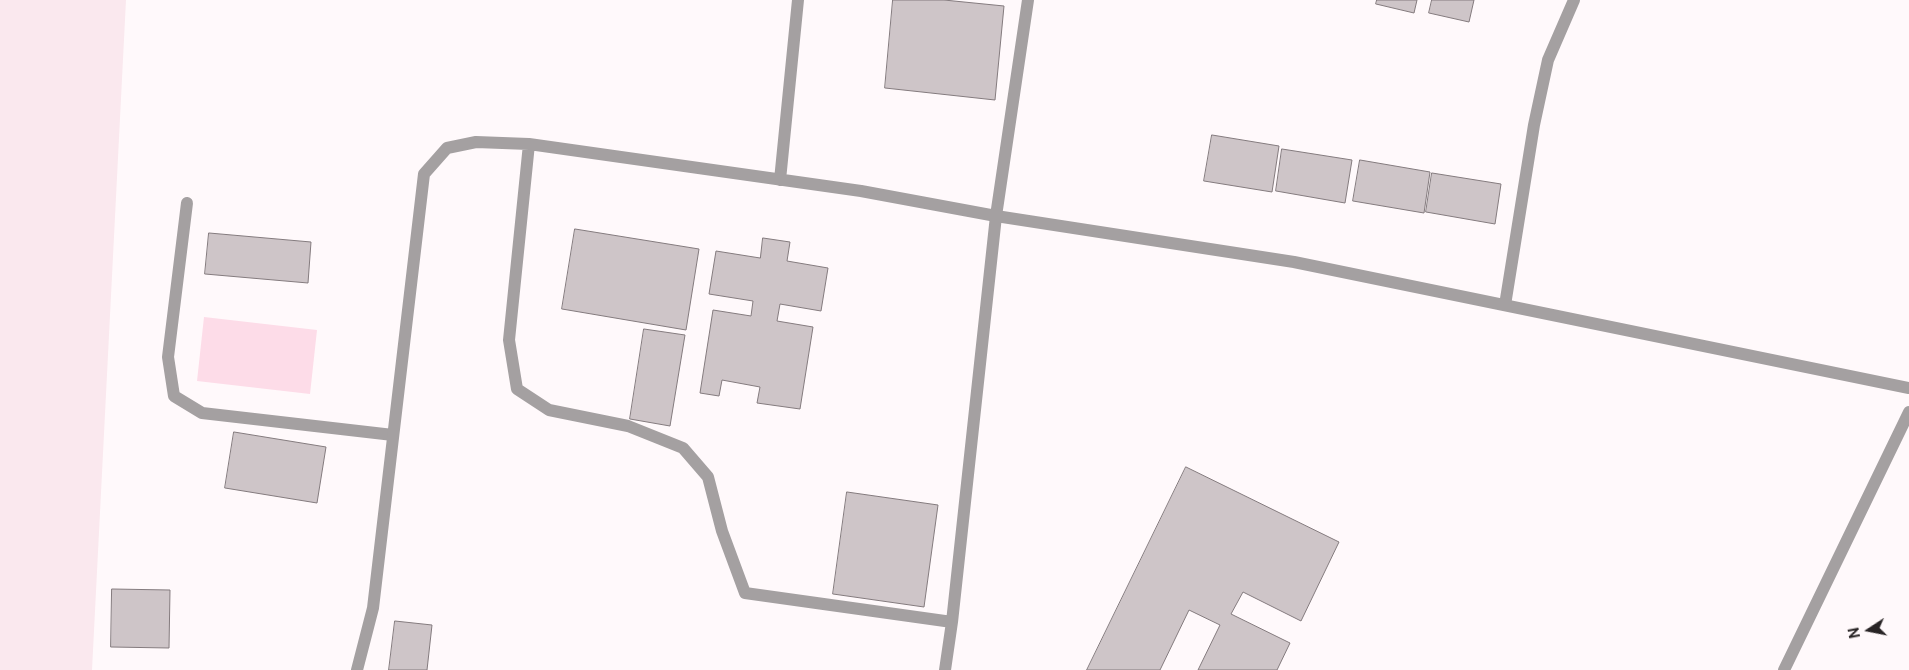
<!DOCTYPE html>
<html>
<head>
<meta charset="utf-8">
<style>
  body { margin:0 }
  #map { position:relative; width:1909px; height:670px; overflow:hidden; background:#fff9fb; font-family:"Public Sans",sans-serif }
  canvas { display:block }
  .north { position:absolute; left:1844px; top:605px; width:50px; height:50px; -webkit-text-stroke:4px #fff9fb; paint-order:stroke; rotate:259deg; font-size:14px; font-weight:700; line-height:20px; text-align:center; color:#282425 }
  .north::after { content:''; display:block; margin:auto; width:18px; height:22px; background:#282425; clip-path:polygon(50% 0,100% 100%,50% 72%,0 100%) }
</style>
</head>
<body>
<div id="map">
<canvas width="1909" height="670"></canvas>
<div class="north">N</div>
</div>
<script>
const ctx = document.querySelector('canvas').getContext('2d');
ctx.lineJoin = 'round';
function fill(path, color) {
  ctx.fillStyle = color;
  ctx.fill(path, 'evenodd');
}
function stroke(path, color, width, dash) {
  ctx.strokeStyle = color;
  ctx.lineWidth = width;
  ctx.lineCap = dash ? 'butt' : 'round';
  ctx.setLineDash(dash || []);
  ctx.stroke(path);
}
fill(new Path2D(`
  M0,0H126L92,670H0Z`), '#fae8ee');
fill(new Path2D(`
  M204,317L317,330L310,394L197,381Z`), '#fddce8');
const building = new Path2D(`
  M893,0H944L1004,6L995,100L885,88Z
  M1377,0H1417L1414,13L1376,4Z
  M1432,0H1474L1469,22L1429,13Z
  M1212,135L1279,146L1272,192L1204,181Z
  M1282,149L1352,160L1345,203L1276,191Z
  M1360,160L1430,172L1424,213L1353,201Z
  M1432,173L1501,184L1495,224L1426,212Z
  M575,229L699,249L686,330L562,309Z
  M209,233L311,242L308,283L205,274Z
  M763,238L790,242L787,261L828,268L821,311L780,304L777,321L813,327L800,409L757,403L760,387L722,380L719,396L700,393L713,310L751,316L753,301L709,294L716,251L760,258Z
  M644,329L685,335L670,426L630,419Z
  M234,432L326,447L317,503L225,488Z
  M1186,467L1339,542L1301,621L1243,592L1231,614L1290,643L1277,670H1198L1220,625L1189,610L1160,670H1087Z
  M847,492L938,505L924,607L833,594Z
  M112,589L170,590L169,648L111,647Z
  M395,621L432,625L427,670H389Z`);
fill(building, '#cec5c8');
stroke(building, '#847b7e', 1);
stroke(new Path2D(`
  M187,203L168,357L174,396L202,413L393,435`), '#a4a0a1', 12);
stroke(new Path2D(`
  M529,144L509,340L517,389L549,410L628,426L683,448L708,477L722,531L745,593L952,622
  M780,180L798,0
  M1505,305L1534,125L1548,60L1574,0
  M357,670L373,608L424,174L447,148L476,142L529,144L861,191L996,216L1294,262L1909,388
  M945,670L952,622L996,216L1028,0
  M1784,670L1909,412`), '#a4a0a1', 12);
</script>
</body>
</html>
